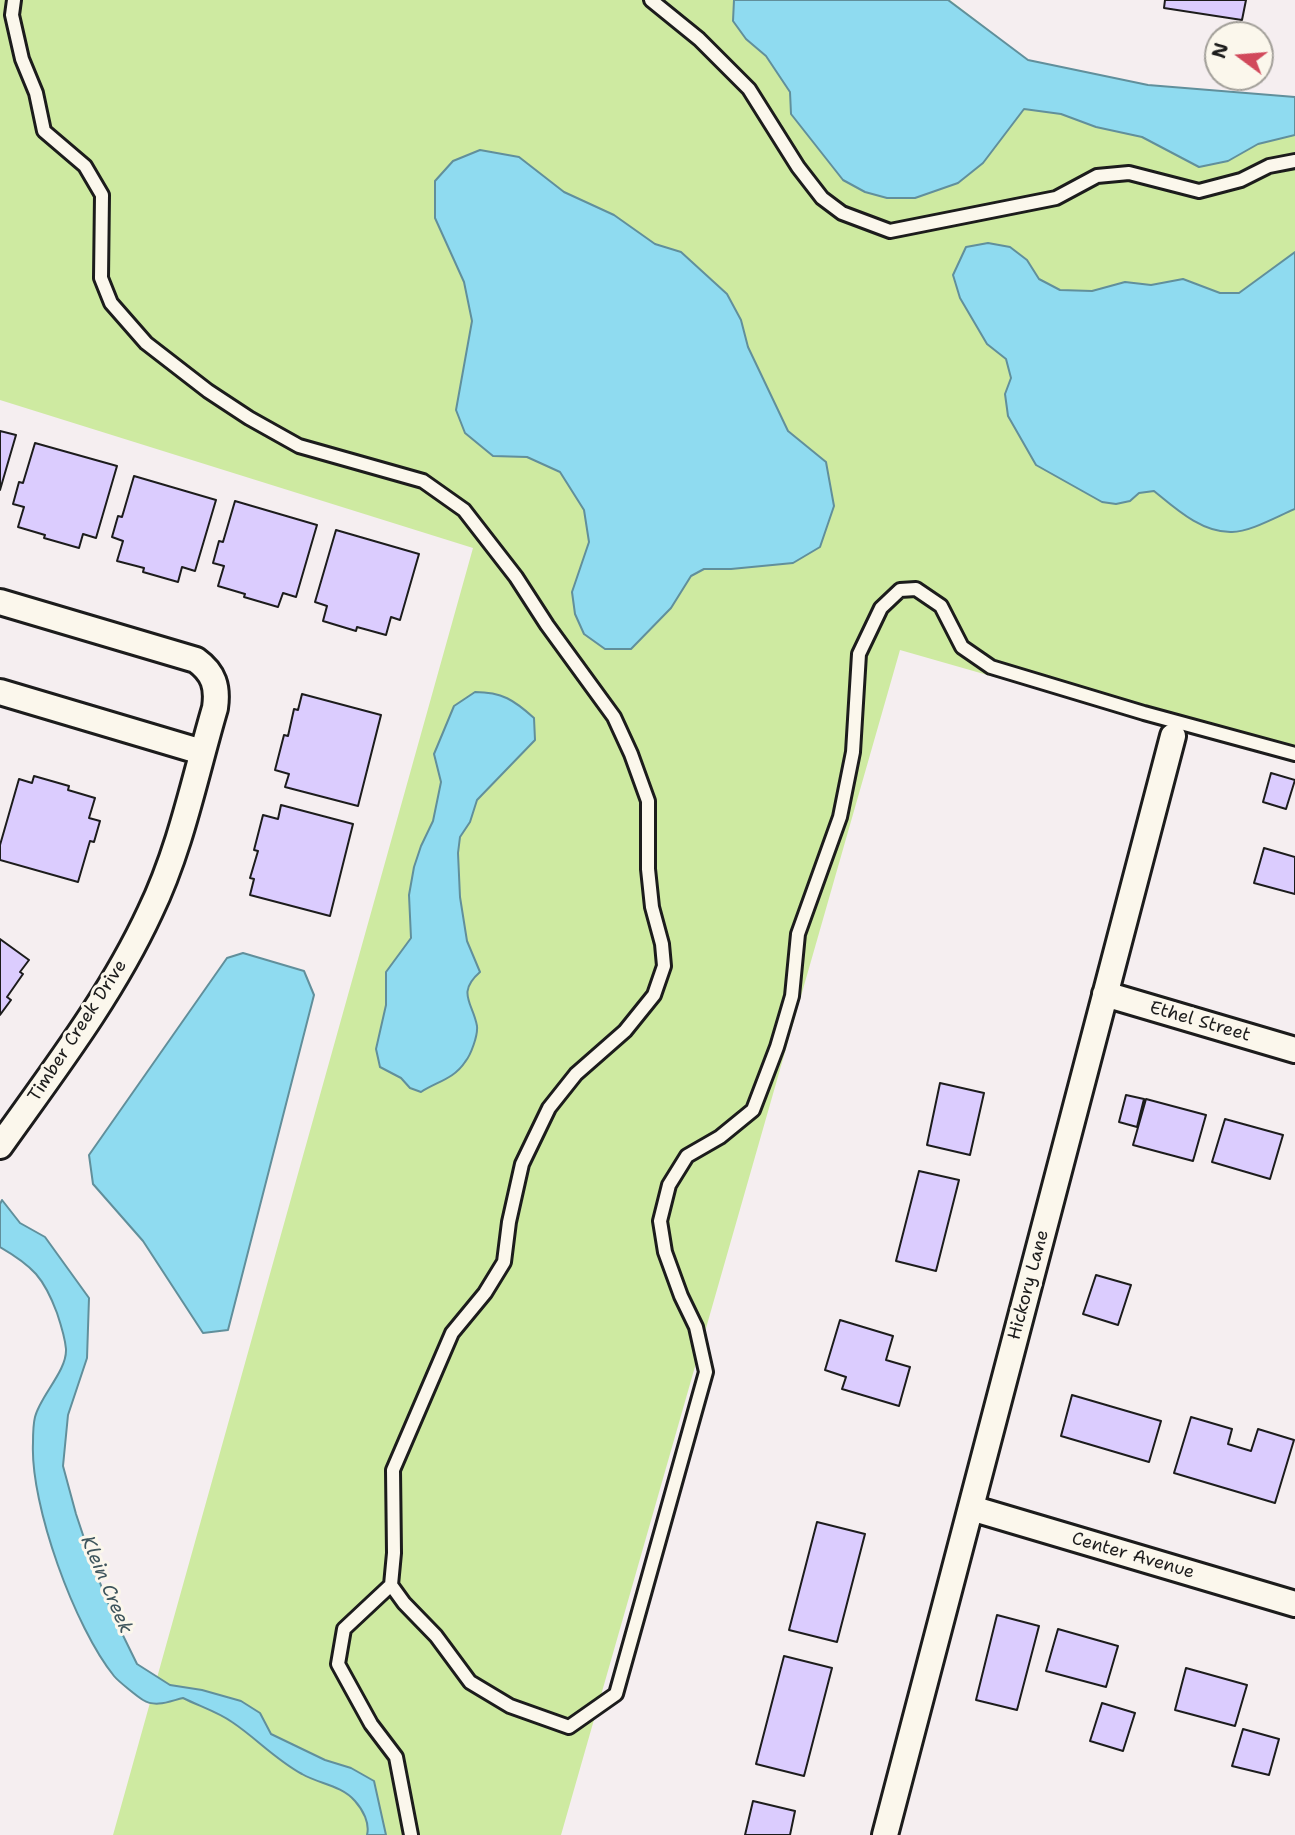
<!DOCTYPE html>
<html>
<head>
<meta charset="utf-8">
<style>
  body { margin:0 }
  #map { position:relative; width:1295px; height:1835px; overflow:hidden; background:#f5eef0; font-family:"Shantell Sans",sans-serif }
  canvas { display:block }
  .north { position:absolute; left:1204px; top:21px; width:70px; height:70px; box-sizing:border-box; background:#fbf7ec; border:2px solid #a29f99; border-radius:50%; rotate:286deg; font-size:19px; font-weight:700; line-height:28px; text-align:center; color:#1c1c1c }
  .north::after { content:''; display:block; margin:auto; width:24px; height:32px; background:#d1495b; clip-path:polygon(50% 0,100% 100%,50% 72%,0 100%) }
</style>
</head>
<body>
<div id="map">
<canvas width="1295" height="1835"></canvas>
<div class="north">N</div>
</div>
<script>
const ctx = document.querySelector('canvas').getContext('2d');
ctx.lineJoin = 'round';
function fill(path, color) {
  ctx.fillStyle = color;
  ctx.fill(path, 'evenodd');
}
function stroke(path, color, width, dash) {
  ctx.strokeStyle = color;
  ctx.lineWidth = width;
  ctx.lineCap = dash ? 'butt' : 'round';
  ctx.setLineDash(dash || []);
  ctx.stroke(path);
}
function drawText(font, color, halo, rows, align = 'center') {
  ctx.font = font + ' "Shantell Sans",sans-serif';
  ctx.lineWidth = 6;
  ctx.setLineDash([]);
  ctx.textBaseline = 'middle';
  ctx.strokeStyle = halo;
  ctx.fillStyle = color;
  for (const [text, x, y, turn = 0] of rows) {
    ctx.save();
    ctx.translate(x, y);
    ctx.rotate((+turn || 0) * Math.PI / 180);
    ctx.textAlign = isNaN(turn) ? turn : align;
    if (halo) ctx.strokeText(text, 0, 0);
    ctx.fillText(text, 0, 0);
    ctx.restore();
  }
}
fill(new Path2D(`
  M0,0H950L1028,60L1148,85L1295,97V763L900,650L561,1835H113L473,548L0,400Z`), '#ceeaa1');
const water = new Path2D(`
  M734,0H948L1028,60L1148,85L1295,97V135L1258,144L1228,161L1199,167L1142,137L1096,127L1061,114L1024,109L983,163L958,183L915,198H887L865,192L843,180L791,114L790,92L766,56L746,39L733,21Z
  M480,150L519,157L564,192L614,215L655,244L681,252L727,294L741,320L748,347L788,431L826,462L834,506L820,547L793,563L731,569H704L691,576L671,608L631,649H605L584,634L575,614L572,592L589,542L584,510L560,472L527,457L493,456L465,433L456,410L472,321L464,282L435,218V181L453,161Z
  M988,243L1010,247L1027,260L1039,279L1060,290L1092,291L1125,282L1151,285L1183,279L1220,293H1239L1295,252V509C1278,516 1250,532 1232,532C1202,533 1176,509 1154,491L1139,493L1130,501L1116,504L1102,502L1036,465L1008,416L1005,394L1011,378L1006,359L987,344L960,298L953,275L966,247Z
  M475,692C502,692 514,700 534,718L535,740L477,800L470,822L460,837L458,853L460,897L467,941L480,972C456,993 473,1003 477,1026C478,1035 471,1055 465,1062C454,1079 436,1082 421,1092L410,1088L401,1078L380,1067L376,1049L386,1005V972L411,938L409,895L414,867L421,846L433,821L441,782L434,754L454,706Z
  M243,953L304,971L314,995L228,1330L203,1333L143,1241L93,1184L89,1155L227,958Z
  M2,1200L20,1223L45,1237L89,1298L87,1358L68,1415L63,1466L76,1514L94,1568L113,1615L137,1664L170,1685L202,1690L241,1701L260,1713L271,1734L325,1760L351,1768L374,1781L386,1835H367C370,1823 363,1810 355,1801C341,1785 319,1784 302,1774C276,1760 256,1738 232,1722C218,1712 199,1706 183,1698C170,1701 156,1708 143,1700C138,1697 118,1681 114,1676C75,1628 30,1505 33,1443C33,1435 33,1425 35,1417C40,1396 67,1371 66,1349C65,1337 61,1325 57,1313C44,1278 33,1266 0,1247V1204Z`);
fill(water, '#8fdbf0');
stroke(water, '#618f9b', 2);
const building = new Path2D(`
  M1165,0H1246L1242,20L1164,8Z
  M0,431L16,435L0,490Z
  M35,443L117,466L96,538L83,534L79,548L44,538L45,535L18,527L24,507L13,504L19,482L23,483Z
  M134,476L216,500L195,571L182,567L178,582L143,572L144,568L117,561L123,541L112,537L118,516L122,517Z
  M235,501L317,525L296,597L283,593L278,607L244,597L245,594L218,586L224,566L213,563L219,541L223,542Z
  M336,530L419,554L400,620L391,617L386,635L357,627L356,631L323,621L327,606L315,602Z
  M302,694L381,715L358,806L285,787L289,774L275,770L284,735L288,736L294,709L298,710Z
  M1271,773L1295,780L1286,809L1263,802Z
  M34,776L69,786L68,790L95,798L89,818L100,821L94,842L90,841L78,882L0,860V845L19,779L32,783Z
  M281,805L353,824L330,916L250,895L254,879L250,878L258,851L254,850L263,815L278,819Z
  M1264,848L1295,857V894L1254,883Z
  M0,939L29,960L20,972L23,974L7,997L11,1000L0,1015Z
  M940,1083L984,1093L970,1155L927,1145Z
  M1126,1095L1144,1099L1137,1127L1119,1122Z
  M1146,1099L1206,1115L1193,1161L1133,1145Z
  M1225,1119L1283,1135L1270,1179L1212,1162Z
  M919,1171L959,1180L936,1271L896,1261Z
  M1096,1275L1131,1285L1118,1325L1083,1314Z
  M840,1320L893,1336L886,1360L910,1367L899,1406L842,1389L846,1377L825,1370Z
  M1072,1395L1161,1421L1149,1462L1061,1436Z
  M1191,1417L1232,1429L1228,1444L1251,1451L1258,1429L1294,1440L1275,1503L1174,1473Z
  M817,1522L865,1534L837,1642L789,1630Z
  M997,1615L1039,1626L1017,1710L976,1700Z
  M1058,1629L1118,1646L1106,1687L1046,1671Z
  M784,1656L832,1668L804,1776L756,1764Z
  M1186,1668L1247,1685L1235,1726L1175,1710Z
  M1102,1703L1135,1713L1123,1751L1090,1741Z
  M1243,1729L1279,1739L1269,1775L1232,1766Z
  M753,1801L795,1811L790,1835H745Z`);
fill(building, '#dbccfe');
stroke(building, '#1c1c1c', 2);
const service = new Path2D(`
  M14,0L12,15L22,59L36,93L44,131L85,166L102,195L101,278L111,303L146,343L208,391L249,418L299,446L423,481L464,510L516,577L547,625L614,717L631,754L648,801V869L652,907L662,944L664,966L654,995L625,1031L576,1074L549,1108L522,1164L509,1222L504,1262L485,1293L452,1333L393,1470L394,1553L391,1585
  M651,0L699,39L749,89L798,167L822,198L842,213L890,231L1056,198L1097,176L1129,173L1199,191L1241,180L1269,166L1295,161
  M411,1835L396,1757L371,1724L338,1664L344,1629L391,1585L404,1603L436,1636L470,1682L510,1706L569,1727L616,1694L706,1372L696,1327L681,1296L665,1252L660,1221L669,1185L687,1156L720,1137L753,1110L777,1047L792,996L798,934L840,817L853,752L859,654L881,608L900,590L916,589L941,606L962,647L991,667L1144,713L1295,754`);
const minor = new Path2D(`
  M0,602L196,660C214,673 218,687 215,708C195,776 181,848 150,912C111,996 54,1070 0,1146
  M0,692L202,752
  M1105,994L1295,1050
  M971,1508L1295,1604
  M885,1835L1173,736`);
stroke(service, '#1c1c1c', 18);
stroke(minor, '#1c1c1c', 30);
stroke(service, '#fbf7ec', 12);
stroke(minor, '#fbf7ec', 24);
drawText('18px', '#1c1c1c', '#fbf7ec', [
  ["Ethel Street",1200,1022,16],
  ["Timber Creek Drive",78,1031,-57],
  ["Hickory Lane",1029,1285,-75],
  ["Center Avenue",1133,1556,16]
]);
drawText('italic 19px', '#3e555c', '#fbf7ec', [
  ["Klein Creek",106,1585,67]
]);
</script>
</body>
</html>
